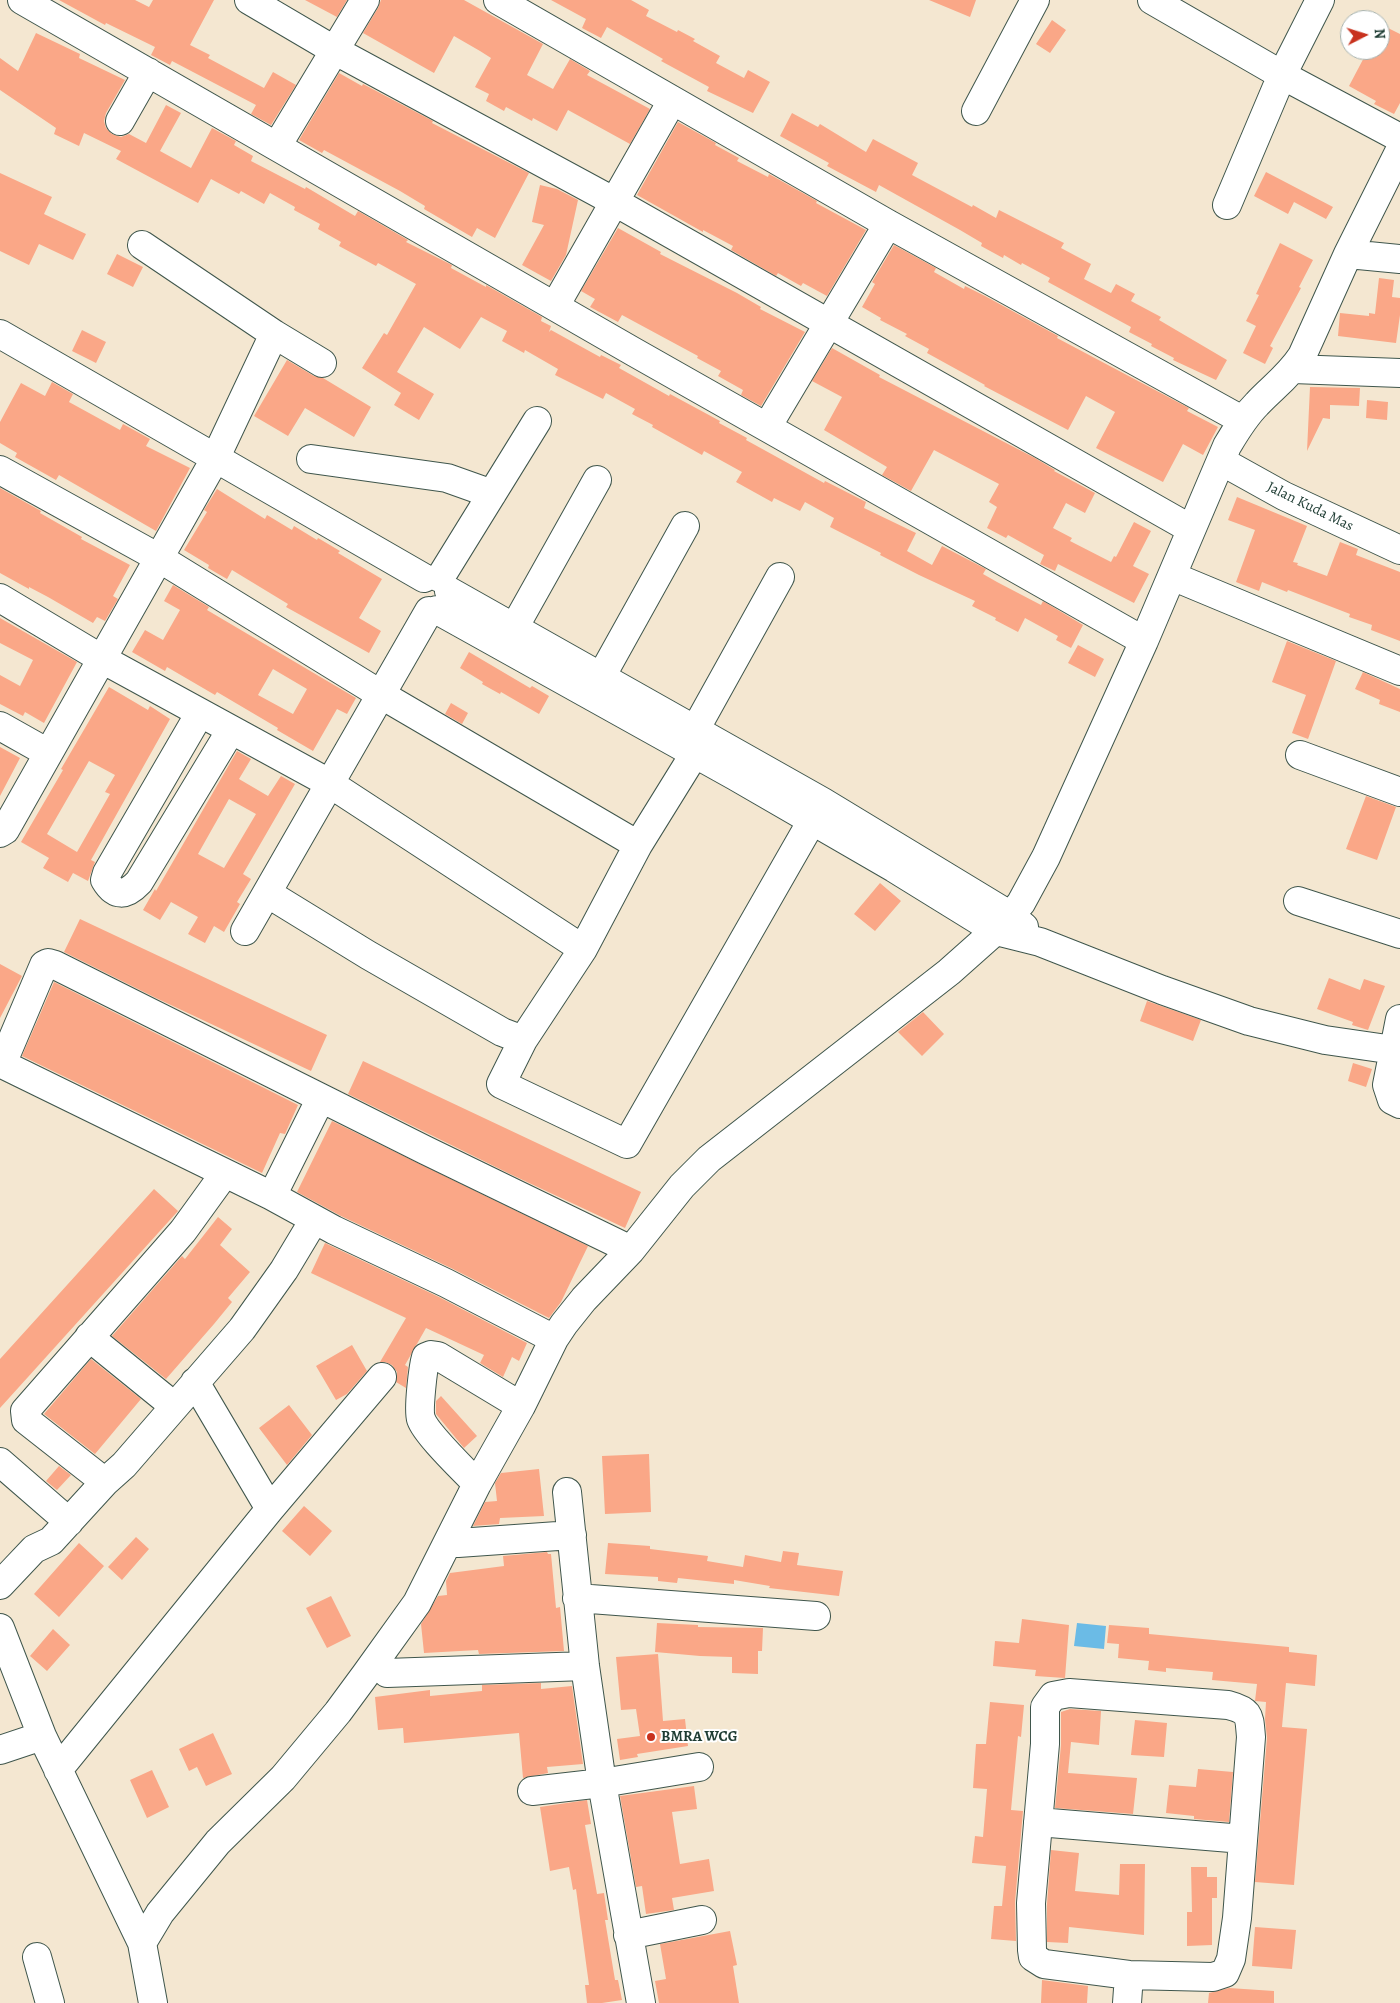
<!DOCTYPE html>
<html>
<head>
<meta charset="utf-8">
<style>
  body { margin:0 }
  #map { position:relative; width:1400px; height:2003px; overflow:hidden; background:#f4e7d1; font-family:Alegreya,serif }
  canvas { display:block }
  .north { position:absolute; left:1340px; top:10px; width:50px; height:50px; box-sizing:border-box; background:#fff; border:1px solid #a5b1ae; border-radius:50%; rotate:85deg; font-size:14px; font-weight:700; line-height:20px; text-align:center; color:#1f3d34 }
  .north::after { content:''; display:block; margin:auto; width:18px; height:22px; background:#c8321e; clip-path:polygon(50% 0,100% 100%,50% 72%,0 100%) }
</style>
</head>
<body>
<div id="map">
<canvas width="1400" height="2003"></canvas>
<div class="north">N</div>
</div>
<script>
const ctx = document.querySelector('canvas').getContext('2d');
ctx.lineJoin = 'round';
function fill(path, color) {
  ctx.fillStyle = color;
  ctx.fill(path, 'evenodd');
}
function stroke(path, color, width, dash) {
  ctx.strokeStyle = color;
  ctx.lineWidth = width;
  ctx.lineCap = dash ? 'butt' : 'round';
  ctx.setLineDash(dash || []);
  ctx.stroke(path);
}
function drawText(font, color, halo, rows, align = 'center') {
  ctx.font = font + ' Alegreya,serif';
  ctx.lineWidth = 4;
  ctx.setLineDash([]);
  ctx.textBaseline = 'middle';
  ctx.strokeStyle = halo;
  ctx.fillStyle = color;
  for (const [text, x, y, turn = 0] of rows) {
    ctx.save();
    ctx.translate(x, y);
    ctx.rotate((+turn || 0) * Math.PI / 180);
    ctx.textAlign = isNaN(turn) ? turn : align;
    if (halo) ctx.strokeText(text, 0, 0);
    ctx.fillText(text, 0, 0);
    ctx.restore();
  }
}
fill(new Path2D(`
  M1077,1623L1106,1626L1104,1649L1074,1646Z`), '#6bbbe6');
fill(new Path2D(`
  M59,0H135L149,7L153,0H214L190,45L210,55L208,58L264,88L273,72L296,85L271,125L251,114L256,105L172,61L170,65L151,55L155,47L106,23L105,25Z
  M305,0H347L337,17Z
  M381,0H464L543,44L527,75L553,89L570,59L590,71L587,75L650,109L630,144L568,110L557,131L533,118L532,121L506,107L504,111L486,101L489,94L475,87L491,58L480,51L454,36L434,73L363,33L378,8Z
  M551,0H631L649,10L646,16L677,32L678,30L695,39L693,41L720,56L716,63L744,78L748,70L770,82L753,113L707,91L709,87L661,61L663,59L607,27L601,38L582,28L586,19Z
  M929,0H976L970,17Z
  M1052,20L1066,30L1050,53L1036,44Z
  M1380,24L1400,34V103L1394,114L1374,104L1376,101L1349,86L1368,50H1380Z
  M36,33L80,54L79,58L125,80L106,113L104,121L106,128L112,134L121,137L129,134L146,143L166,105L181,113L160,151L191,168L212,128L236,141L234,145L253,156L251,161L305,189L306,187L355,216L358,211L408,240L406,242L452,265L451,268L486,287V285L542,317L541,321L551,326L549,332L551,330L600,357L601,355L621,365L619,368L669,396L670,394L720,421L719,423L747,438L746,440L824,483L825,481L866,502L864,508L916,533L907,551L932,565L942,546L986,569L983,574L997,582L1041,605L1043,601L1083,625L1071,648L1056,640L1058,636L1025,618L1018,632L995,620L996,618L972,606L975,601L919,575L880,555L881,553L830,527L834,518L805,502L800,511L774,498L772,502L736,482L742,472L704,451L702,455L652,427L653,425L632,414L635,409L606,393L603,399L555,375L558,369L525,350L524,353L502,341L507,331L481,317L460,349L424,327L397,372L434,394L419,420L394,405L401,393L362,368L384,333L387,335L416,284L378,263L376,266L339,246L341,242L318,229L320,224L294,210L295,207L270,193L264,204L241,191L239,194L211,179L198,203L116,159L121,151L84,133L79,146L54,134L56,128L0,90V58L18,71Z
  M339,73L362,86L363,84L433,121L432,123L529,173L495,238L477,228L472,237L424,209L425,206L400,191L324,150L322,153L299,140Z
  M792,113L818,127L820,124L866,152L873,139L918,163L912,175L972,207L973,205L996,218L999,210L1064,243L1061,248L1091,264L1084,279L1111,293L1116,284L1135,294L1131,301L1161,317L1159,320L1227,360L1216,380L1173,360L1174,358L1151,346L1152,344L1129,332L1131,327L1048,282L1050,278L1022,263L1021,265L1004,255L1003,258L981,246L982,243L960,230L879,185L876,192L827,166L829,163L780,136Z
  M678,122L716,143L715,145L739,158L737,161L768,177L769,174L817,201L816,203L866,230L827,296L803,283L801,286L778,273L776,276L731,250L733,246L703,230V232L637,195Z
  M1266,172L1333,207L1326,219L1294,202L1288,214L1254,196Z
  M0,173L52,197L44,214L86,234L73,260L39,244L29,265L0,251Z
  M540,185L557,189L578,200L566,255L551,281L522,265L544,225L532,222Z
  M618,228L661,252L660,254L737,293L761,307L760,309L805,332L761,406L741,395L743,390L718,376L721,371L697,358L698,356L622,315L618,322L590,307L595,299L581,291Z
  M1280,243L1313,260L1299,287L1301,288L1270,346L1273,348L1265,364L1243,353L1256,326L1246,321L1259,295L1256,294Z
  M894,245L936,268L934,272L964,289L965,286L985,296L1058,336L1057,338L1189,408L1187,411L1218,427L1203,455L1183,444L1163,482L1096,448L1115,412L1086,396L1068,430L984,386L985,385L927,353L929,349L905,336L907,334L880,320L881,318L862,307L875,284L872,282Z
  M117,254L143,267L133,287L107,274Z
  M1379,278L1394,280L1392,297L1400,298V315L1396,343L1338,336L1340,313L1369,316V313L1375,314Z
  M82,330L106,342L96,363L72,351Z
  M832,348L880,375L879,377L1035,458L1055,470L1054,471L1095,493L1085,513L1066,503L1053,528L1072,538L1070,541L1111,562L1114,556L1116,557L1134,522L1151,531L1133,566L1149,574L1134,603L1058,564L1055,571L1040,564L1044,555L1008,535L1006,538L987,528L997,507L989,502L999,484L934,450L911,491L882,475L887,467L824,430L842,397L812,381Z
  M287,360L314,376L323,378L371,407L354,437L305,408L288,436L254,416Z
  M52,382L73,394L69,402L120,430L123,424L150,439L146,446L190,468L156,531L59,475L56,480L15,457L17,453L0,443V422L21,383L45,396Z
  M1310,387L1360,388L1359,406L1330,405V419L1323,418L1307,451Z
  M1367,400L1388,402L1387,420L1366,418Z
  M0,488L41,511L40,513L82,537L81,539L130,565L113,596L118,599L105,621L97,617L93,623L48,597L29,587V589L0,573Z
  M217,489L265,519L267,515L292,530L294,526L317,540L318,538L340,551L338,553L382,579L359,618L381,631L369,653L286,607L288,604L232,570L227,579L208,568L209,565L184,550L207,512L204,510Z
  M1237,497L1307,526L1293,562L1298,563L1297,565L1327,576L1340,542L1358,549L1356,555L1400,572V641L1371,630L1372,625L1349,617L1350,614L1288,590L1287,592L1262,582L1259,591L1236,582L1255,530L1228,520Z
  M173,585L209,607L207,610L356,698L347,714L337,709L313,751L277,730L278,728L217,692L215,695L167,667L165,671L132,652L145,630L163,640L180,610L164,601ZM273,669L307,689L293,714L258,695Z
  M0,618L77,662L44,723L25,712L23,716L0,704V675L20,686L33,660L0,643Z
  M1287,641L1336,661L1308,739L1292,733L1306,695L1272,682Z
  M1078,645L1104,659L1095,677L1068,663Z
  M469,652L530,688L532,686L549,696L539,714L501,692L500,694L482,684L483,682L460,668Z
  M1363,672L1400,689V712L1379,704L1380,700L1355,689Z
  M109,687L148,710L150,706L170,719L91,860L95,862L88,881L73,873L68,882L43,868L49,858L21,842L63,770L61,769ZM89,761L115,775L105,792L110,794L77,852L47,834Z
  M451,703L468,713L462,724L445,714Z
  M0,747L20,758L0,796Z
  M237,751L251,759L239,779L268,796L281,776L295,784L243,874L251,879L237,902L240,904L224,932L214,926L205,943L188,934L198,917L171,902L160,920L143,910L155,889L156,891ZM229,799L256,814L224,868L198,854Z
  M1366,796L1396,807L1377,860L1346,849Z
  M880,883L901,901L875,931L854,914Z
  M80,919L327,1035L311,1071L156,998L64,952Z
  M0,964L22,976L0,1018Z
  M1329,978L1360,990L1364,979L1385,986L1368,1030L1352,1025L1353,1022L1317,1009Z
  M54,982L298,1105L285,1134L280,1133L262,1173L22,1056Z
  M1147,1001L1201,1020L1193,1041L1140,1021Z
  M923,1012L944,1034L922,1056L898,1032Z
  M363,1061L641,1192L625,1228L510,1174L348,1094Z
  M1353,1063L1372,1069L1366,1087L1348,1081Z
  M332,1121L588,1246L561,1302L549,1318L453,1269L341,1216L297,1192Z
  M154,1189L178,1211L0,1408V1359Z
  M218,1217L232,1229L220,1245L250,1272L228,1298L232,1302L214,1324L166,1379L112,1336L182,1256L185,1259Z
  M325,1243L439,1297L527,1343L519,1361L512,1357L503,1377L480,1363L484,1355L426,1328L405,1365L408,1367L406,1388L396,1382L397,1372L392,1365L385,1362H380L406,1318L311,1273Z
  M352,1345L367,1371L347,1394L336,1400L316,1366Z
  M91,1359L141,1399L95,1454L44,1414Z
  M441,1396L477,1436L464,1448L436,1414V1401Z
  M289,1405L312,1435L287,1465L259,1428Z
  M649,1454L651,1512L605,1514L602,1456Z
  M59,1466L71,1475L57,1490L46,1481Z
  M539,1469L544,1516L500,1518L499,1524L473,1526L485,1502L497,1501L495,1483L501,1473Z
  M304,1506L332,1531L310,1556L282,1531Z
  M136,1537L149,1549L122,1580L108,1567Z
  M79,1543L104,1566L59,1617L34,1594Z
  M608,1543L650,1546V1549L708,1556L707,1561L743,1567L745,1555L781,1562L783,1551L799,1553L797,1565L843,1571L839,1596L769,1588L770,1586L734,1580V1584L678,1578L677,1583L658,1581V1577L605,1574Z
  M547,1552L548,1554H551L556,1608L560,1607L564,1651L479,1654L478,1650L424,1653L421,1624L438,1596L447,1595L446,1581L450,1573L504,1566L503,1556Z
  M331,1596L351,1636L327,1648L306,1608Z
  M1022,1619L1069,1625L1065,1678L1035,1676L1036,1670L993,1666L995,1641L1019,1643Z
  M657,1623L698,1625V1627L763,1628L762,1651H758V1674L732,1673V1657L700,1656L655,1652Z
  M1109,1625L1149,1628V1634L1289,1647V1652L1317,1655L1315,1686L1286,1683L1282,1727L1307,1729L1294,1885L1255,1882L1267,1738L1265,1719L1266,1702L1255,1701L1257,1684L1212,1680L1213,1672L1166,1668V1672L1148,1670L1149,1661L1118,1658L1119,1644L1107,1643Z
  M53,1629L70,1645L47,1671L30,1656Z
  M658,1654L663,1721L685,1719L688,1746L637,1754L638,1757L620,1760L617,1739L640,1736L636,1709L621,1710L616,1657Z
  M541,1683V1689L572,1686L583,1764L547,1767L548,1773L523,1778L519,1733L404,1743L403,1728L378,1730L375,1697L430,1690V1696L482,1691V1685Z
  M990,1702L1024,1705L1021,1737L1018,1736L1011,1810L1023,1811L1015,1902L1016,1941L991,1939L994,1906H1002L1006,1866L972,1863L975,1836L983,1837L987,1789L973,1788L976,1744H986Z
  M1070,1709L1101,1711L1099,1745L1071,1742L1068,1773L1137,1778L1133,1814L1055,1808L1061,1745V1712Z
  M1135,1720L1167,1723L1164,1757L1131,1755Z
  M213,1733L232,1774L206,1786L197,1767L189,1771L179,1749Z
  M1198,1769L1233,1772L1229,1822L1194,1819V1816L1166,1813L1169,1785L1196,1787Z
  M152,1770L169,1807L147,1818L130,1780Z
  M694,1786L697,1809L672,1812L680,1864L709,1859L714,1891L672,1898L674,1910L646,1914L642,1886L636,1887L620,1796Z
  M587,1800L591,1824L585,1825L597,1894L604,1893L608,1920H605L615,1980H618L622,2000L602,2003H587L585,1985H589L576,1889L573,1890L569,1867L550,1871L540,1807Z
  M1051,1850L1079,1853L1075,1891L1119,1895L1120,1864H1145L1144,1935L1069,1927L1068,1943L1047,1942V1904Z
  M1191,1867H1207V1877H1217V1898H1212V1945L1187,1946V1912H1192Z
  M1255,1927L1296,1930L1292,1969L1252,1966Z
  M730,1931L737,1965L733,1966L739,2003H659L655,1981L666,1979L660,1944Z
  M1042,1980L1088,1986L1087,2003H1041Z
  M1229,1988L1274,1991V2003H1208L1209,1993Z`), '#faa787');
const minor = new Path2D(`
  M22,0L634,352L1144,641
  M249,0L334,50L615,202L1191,529
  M498,0L888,224L1242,420
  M1152,0L1282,75L1400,138
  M976,111L1035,0
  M120,121L148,72
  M277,146L365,0
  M1227,205L1282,75L1320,0
  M1348,254L1400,259
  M555,306L672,101
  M0,334L424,578
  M274,334L322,363
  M1293,369L1400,373
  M767,427L888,224
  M311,459L447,478L492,494
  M1221,461L1284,496L1400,550
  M0,470L159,558L380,694L638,845
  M1172,576L1400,671
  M440,578L537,421
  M449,591L823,802L1011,916L1024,927
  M0,598L102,659L329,783L583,949
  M437,610L735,776L894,868L996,931L1040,942L1162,990L1249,1021L1325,1040L1394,1050
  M514,628L597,480
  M601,677L685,526
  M200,713L107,873L105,880C115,897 126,896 139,882L231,730
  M0,726L48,753
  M695,730L780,577
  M1300,755L1400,792
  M0,833L5,830L215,459L274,334L142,245
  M267,893L368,955L502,1032L523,1040L583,949L638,845L695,753
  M1298,901L1400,934
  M245,931L429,611
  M1400,1019L1387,1085L1392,1100L1400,1104
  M523,1040L501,1084L627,1144L821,805
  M0,1063L272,1196L321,1098
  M2,1064L44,965L48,963L55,965L425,1150L631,1250
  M272,1196L334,1230L446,1283L554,1339
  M89,1337L174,1406
  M195,1382L270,1509
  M0,1462L69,1522
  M105,1482L26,1420L25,1411L183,1231L225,1173
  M477,1484C464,1470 426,1434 421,1419C418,1410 423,1367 426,1357L431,1355L438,1356L521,1406
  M567,1492L585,1666L602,1783L641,2003
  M458,1543L572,1535
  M0,1585L34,1549L51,1541L105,1482L124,1465L242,1329L284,1270L314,1220
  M577,1598L816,1616
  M0,1628L42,1736L142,1943L153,2003
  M387,1673L585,1666
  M1069,1693L1228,1705C1251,1711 1249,1716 1251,1737L1237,1918L1231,1959L1225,1973L1213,1977L1129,1975L1044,1964L1033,1957L1032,1950L1031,1903L1045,1744V1707L1053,1696Z
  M0,1750L42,1736
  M58,1770L270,1509L382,1377
  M532,1791L602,1783L699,1767
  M1038,1822L1243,1839
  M628,1935L702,1920
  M142,1943L160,1913L218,1842L283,1778L338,1712L366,1674L417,1603L477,1484L521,1406L554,1339L564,1324L584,1299L631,1250L682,1186L709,1159L949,972L1003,924L1021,903L1046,857L1144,641L1227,446C1236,431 1244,417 1257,404C1273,387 1289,376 1302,356L1348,254L1400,150
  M37,1957L50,2003
  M1127,2003L1129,1975`);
stroke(minor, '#3f564c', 30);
stroke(minor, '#fff', 28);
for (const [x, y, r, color] of [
  [651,1737,5,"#c8321e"]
]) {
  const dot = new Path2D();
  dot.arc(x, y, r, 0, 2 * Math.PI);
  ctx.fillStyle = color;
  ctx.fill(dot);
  stroke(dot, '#fff', 2);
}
drawText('15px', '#1f3d34', '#fff', [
  ["Jalan Kuda Mas",1310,507,26]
]);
drawText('bold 15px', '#1f3d34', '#fff', [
  ["BMRA WCG",661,1737]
], 'left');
</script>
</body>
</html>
